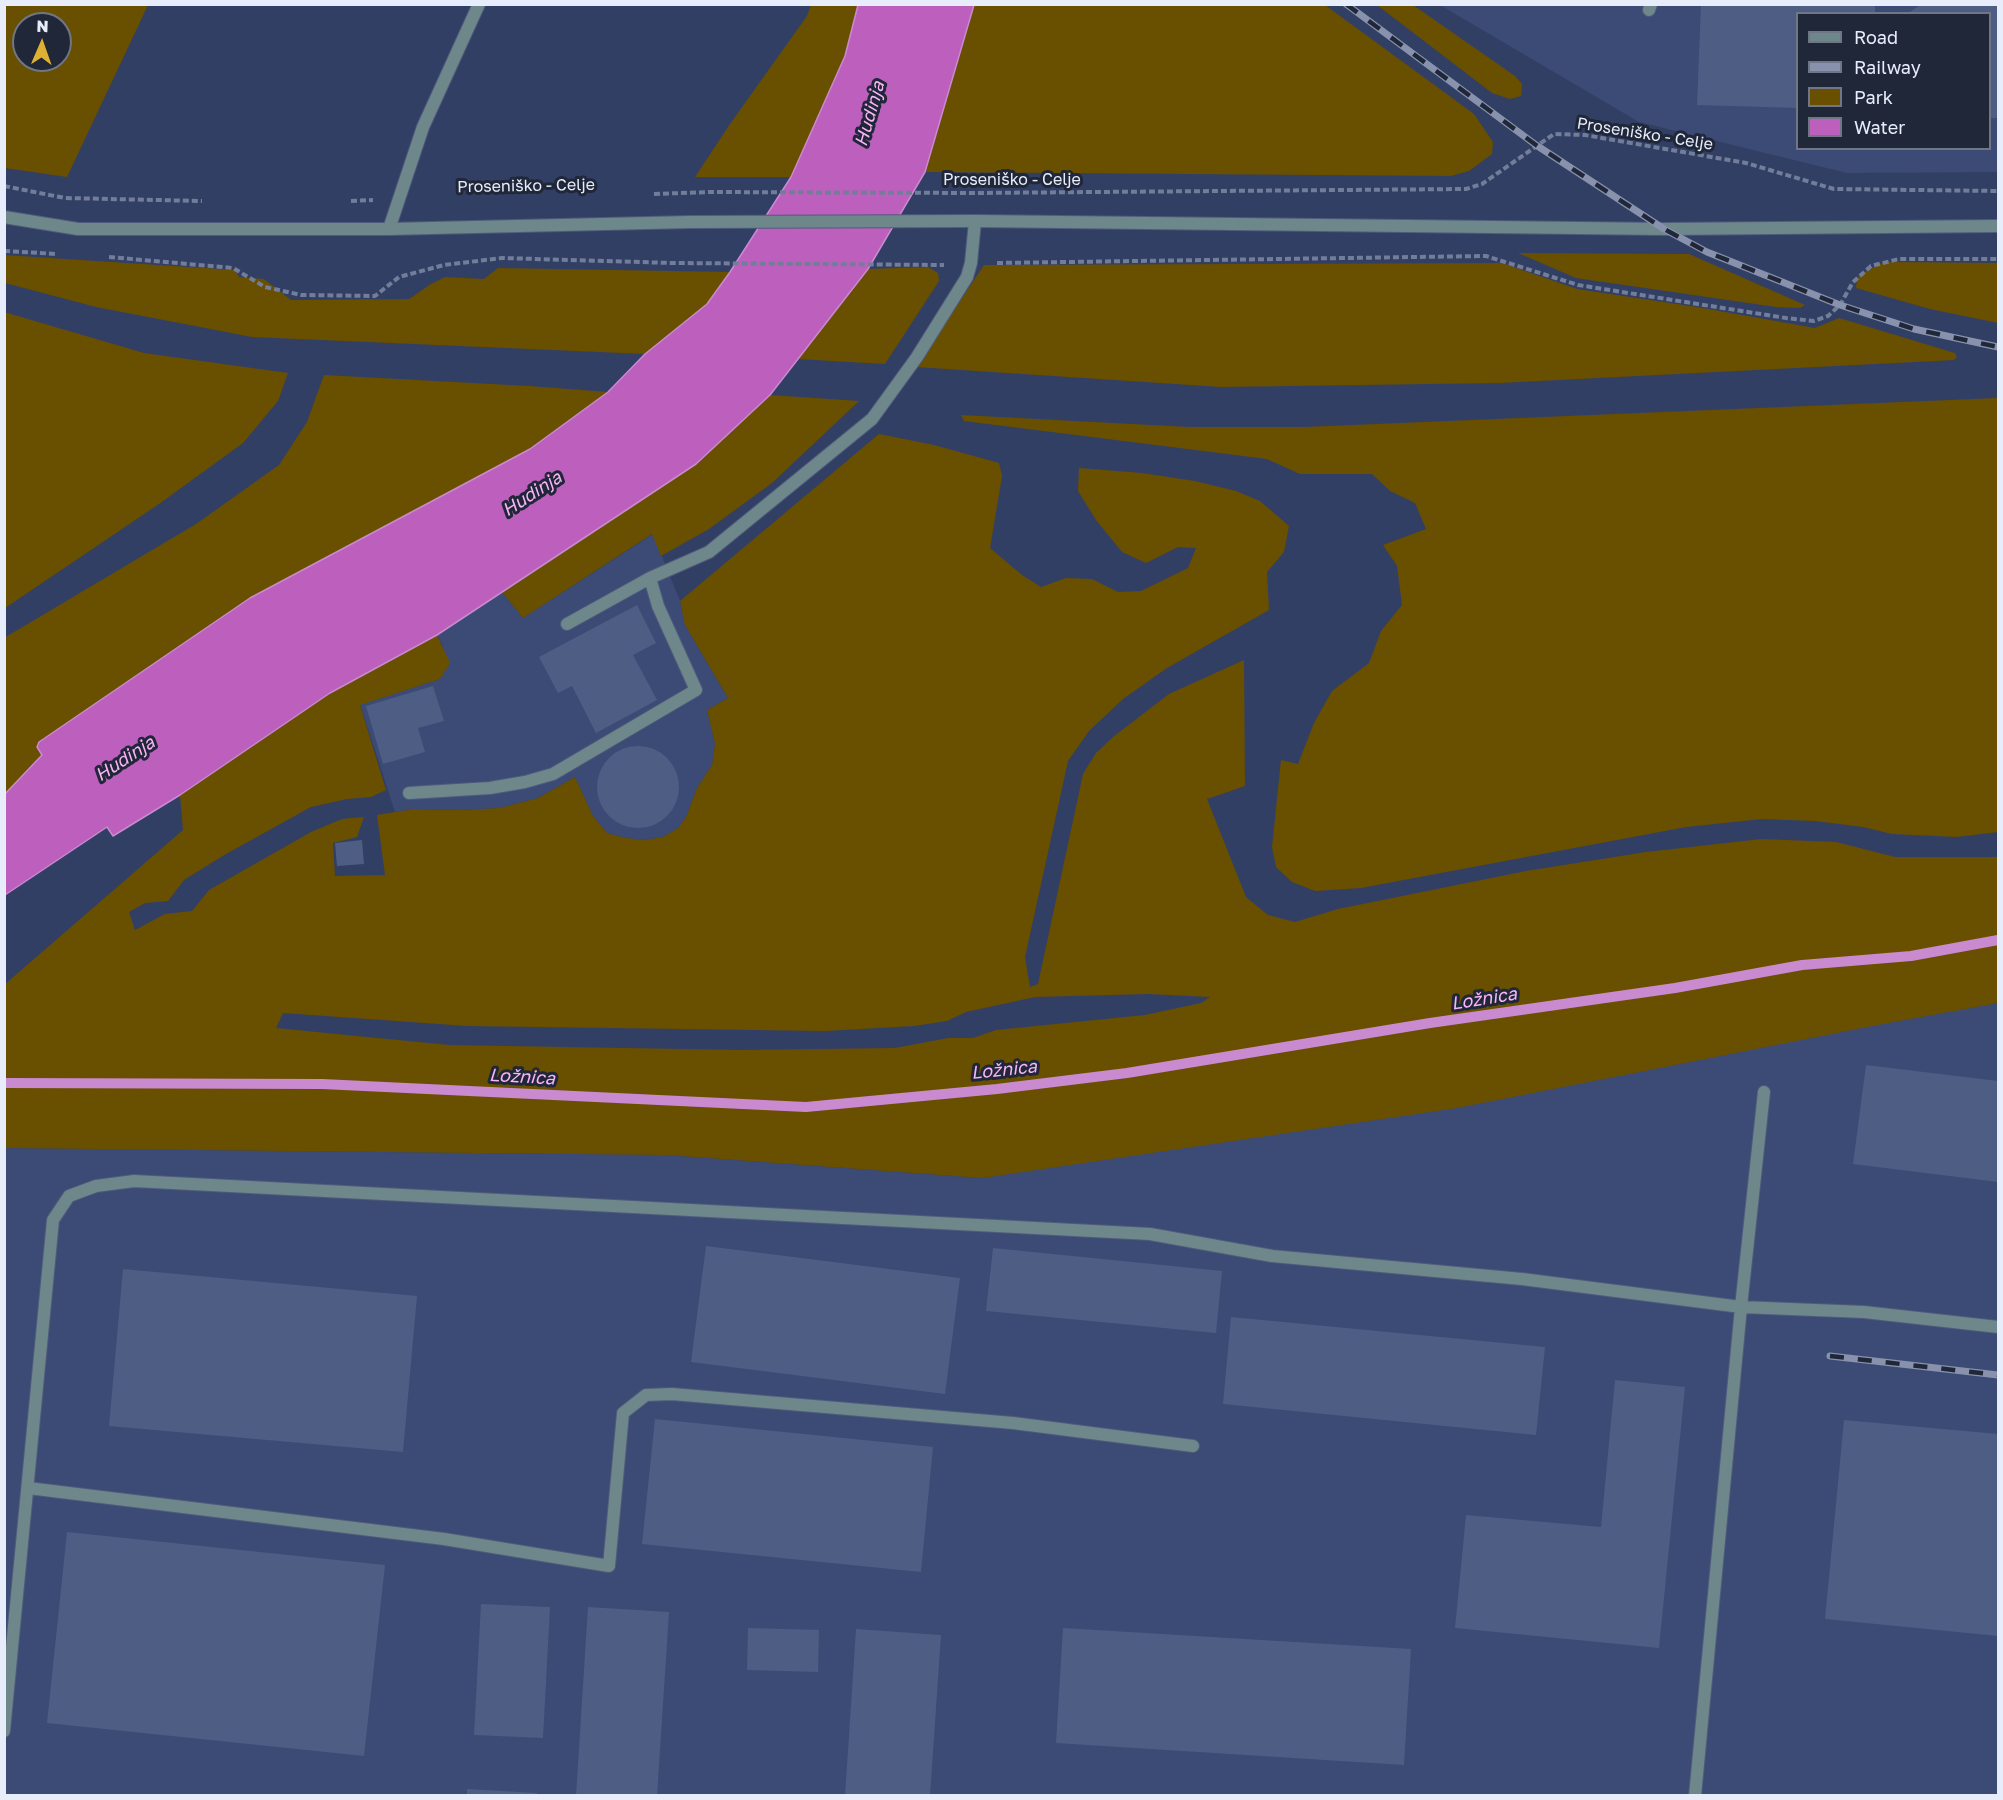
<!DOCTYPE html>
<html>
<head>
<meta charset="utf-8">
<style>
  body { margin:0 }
  #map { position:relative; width:2003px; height:1800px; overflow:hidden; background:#323f64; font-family:"Golos Text",sans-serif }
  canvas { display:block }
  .frame { position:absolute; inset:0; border:6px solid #e7edfb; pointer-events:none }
  .legend { position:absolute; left:1796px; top:12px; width:195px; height:138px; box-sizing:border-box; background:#202738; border:2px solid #707686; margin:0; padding:8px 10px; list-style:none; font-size:18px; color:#e7edfb }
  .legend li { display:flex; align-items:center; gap:12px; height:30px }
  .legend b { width:30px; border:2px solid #707686 }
  .north { position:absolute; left:12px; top:12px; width:60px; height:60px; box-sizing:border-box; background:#202738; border:2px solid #707686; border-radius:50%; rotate:2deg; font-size:16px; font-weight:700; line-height:24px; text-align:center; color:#e7edfb }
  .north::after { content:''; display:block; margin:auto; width:21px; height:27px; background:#dfb133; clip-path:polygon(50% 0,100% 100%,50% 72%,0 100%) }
</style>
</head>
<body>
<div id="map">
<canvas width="2003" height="1800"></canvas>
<div class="frame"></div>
<ul class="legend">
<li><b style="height:8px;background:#6e878b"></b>Road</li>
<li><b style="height:8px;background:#8892ac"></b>Railway</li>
<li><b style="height:16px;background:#694f00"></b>Park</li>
<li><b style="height:16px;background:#bd5fbd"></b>Water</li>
</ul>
<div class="north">N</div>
</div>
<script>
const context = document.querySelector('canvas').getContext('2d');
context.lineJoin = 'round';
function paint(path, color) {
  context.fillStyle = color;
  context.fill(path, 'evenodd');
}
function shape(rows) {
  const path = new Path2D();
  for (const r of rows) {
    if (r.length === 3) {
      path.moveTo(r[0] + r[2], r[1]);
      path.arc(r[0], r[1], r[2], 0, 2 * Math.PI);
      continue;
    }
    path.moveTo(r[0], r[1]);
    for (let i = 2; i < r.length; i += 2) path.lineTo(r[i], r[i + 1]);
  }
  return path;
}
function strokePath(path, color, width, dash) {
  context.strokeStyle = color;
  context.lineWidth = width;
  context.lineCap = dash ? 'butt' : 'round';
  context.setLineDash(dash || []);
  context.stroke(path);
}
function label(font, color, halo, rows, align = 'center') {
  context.font = font + ' "Golos Text",sans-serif';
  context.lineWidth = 6;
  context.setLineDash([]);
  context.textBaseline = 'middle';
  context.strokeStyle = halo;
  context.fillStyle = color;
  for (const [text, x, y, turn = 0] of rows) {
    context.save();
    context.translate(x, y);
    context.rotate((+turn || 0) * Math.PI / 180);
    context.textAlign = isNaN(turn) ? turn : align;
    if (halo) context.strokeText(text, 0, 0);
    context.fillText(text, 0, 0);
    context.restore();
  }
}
paint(shape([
  [1440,5,1998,5,1998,172,1847,173,1639,122],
  [1798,14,1990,14,1990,148,1798,148],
  [653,534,680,601,685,625,728,698,707,710,715,744,712,765,697,788,686,817,678,828,663,837,644,840,626,838,607,833,593,816,575,777,538,798,500,808,460,810,413,809,395,812,360,704,440,679,443,646,437,635,502,592,523,618],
  [1998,1003,1998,1795,5,1796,5,1148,667,1155,982,1178]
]), '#3b4b75');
paint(shape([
  [5,4,148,5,67,177,5,168],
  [24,24,60,24,60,60,24,60],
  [811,5,858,5,845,56,791,177,695,177,730,124,807,16],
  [974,5,1325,5,1474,114,1493,142,1492,154,1469,171,1451,176,925,172],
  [1377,5,1413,5,1515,76,1522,84,1521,96,1510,99,1492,93],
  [1518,253,1689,254,1805,305,1800,308,1776,307,1576,278],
  [4,255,235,270,239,277,264,279,291,300,409,299,431,284,445,277,484,279,498,268,730,272,707,304,645,354,252,337,96,307,5,283],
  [1884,262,1998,263,1998,323,1930,309,1856,288,1857,278,1866,271],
  [1502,263,1577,289,1697,307,1815,328,1839,318,1955,353,1957,357,1954,360,1500,383,1221,387,916,367,984,265],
  [928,267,938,273,939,281,885,364,797,359,868,269],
  [4,312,144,353,288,373,278,401,243,443,159,504,5,608],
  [324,375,529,386,608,392,530,449,250,598,39,742,42,755,5,795,4,638,196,524,279,465,307,422],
  [770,395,859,401,772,483,709,529,661,556,652,534,523,618,502,592,696,464],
  [1998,398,1998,832,1957,837,1892,834,1863,827,1815,821,1762,819,1686,827,1361,888,1315,891,1292,882,1276,867,1272,847,1281,760,1298,764,1314,723,1332,691,1369,663,1381,631,1402,605,1397,566,1383,545,1426,529,1415,503,1390,491,1372,474,1300,474,1267,459,964,421,961,415,1189,427,1304,427],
  [879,434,934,445,999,463,1002,476,990,548,1022,575,1041,587,1066,578,1092,579,1118,592,1141,591,1188,568,1196,548,1178,547,1146,563,1122,552,1096,520,1078,491,1079,468,1142,473,1195,481,1236,491,1260,501,1289,526,1284,552,1267,572,1269,610,1167,668,1123,699,1089,731,1068,761,1025,957,1030,987,1038,984,1083,774,1096,753,1113,737,1169,694,1244,660,1245,786,1207,799,1246,897,1268,915,1295,922,1338,909,1526,871,1646,852,1761,839,1836,842,1895,857,1998,857,1998,1003,1872,1026,1457,1108,982,1178,667,1155,5,1148,4,985,183,830,180,795,330,693,437,635,450,663,440,679,360,705,386,790,371,797,347,799,311,807,226,854,184,880,168,901,145,903,129,912,135,930,165,914,192,911,209,890,311,832,342,819,364,817,357,837,333,843,335,876,385,875,377,815,413,809,460,810,500,808,538,798,575,777,593,816,607,833,626,838,644,840,663,837,678,828,686,817,697,788,712,765,715,744,707,710,728,698,685,625,680,601],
  [1149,994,1210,997,1201,1003,1145,1015,996,1030,973,1038,948,1038,895,1048,742,1050,449,1045,276,1028,283,1013,467,1026,825,1031,914,1026,947,1021,966,1012,1035,997]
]), '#694f00');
const water = shape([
  [858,5,974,5,925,172,868,269,770,395,696,464,437,635,330,693,180,795,113,836,107,827,5,895,4,795,42,755,37,747,39,742,250,598,530,449,608,392,645,354,707,304,730,272,791,177,845,56,858,5]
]);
paint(water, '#bd5fbd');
strokePath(water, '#ca8ad0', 1.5);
strokePath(shape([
  [4,1083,322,1084,806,1107,997,1089,1127,1073,1430,1023,1675,988,1802,965,1911,956,1998,940]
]), '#ca8ad0', 10);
paint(shape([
  [1701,4,1875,4,1875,14,1798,14,1798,108,1697,105],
  [1920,5,1998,5,1998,118,1990,118,1990,14,1907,14],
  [637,605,656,643,633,655,657,700,596,733,572,686,558,693,539,657],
  [433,686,444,721,418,728,425,752,383,764,366,706],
  [638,787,41],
  [362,840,364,864,337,866,335,843],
  [1866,1065,1998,1081,1998,1182,1853,1164],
  [706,1246,960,1278,945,1394,691,1362],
  [993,1248,1222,1271,1216,1333,986,1311],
  [123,1269,417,1296,403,1452,109,1426],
  [1231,1317,1545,1347,1536,1435,1223,1404],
  [1615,1380,1685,1387,1659,1648,1455,1628,1466,1515,1601,1527],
  [655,1419,933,1447,921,1572,642,1544],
  [1844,1420,1998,1434,1998,1636,1825,1619],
  [67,1532,385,1565,364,1756,47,1723],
  [481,1604,550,1607,543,1738,474,1735],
  [588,1607,669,1612,657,1796,576,1796],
  [748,1628,819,1630,818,1672,747,1670],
  [1063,1628,1411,1649,1404,1765,1056,1743],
  [856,1629,941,1635,930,1796,845,1796],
  [467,1789,537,1793,537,1796,467,1796]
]), '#4e5d84');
const service = shape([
  [1649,10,1651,4],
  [567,624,650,578,709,552,872,419,917,357,967,277,971,263,975,221],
  [409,793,490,788,525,782,553,774,696,690,658,606,650,578],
  [28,1488,444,1539,609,1566,623,1413,646,1395,672,1394,1013,1423,1193,1446],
  [4,1731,53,1220,69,1196,96,1186,134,1181,1150,1234,1272,1256,1522,1279,1741,1307,1864,1312,1998,1327],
  [1695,1796,1741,1307,1764,1092]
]);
const minor = shape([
  [389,229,423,127,479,4]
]);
const tertiary = shape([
  [4,217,78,229,389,229,690,222,975,221,1664,229,1998,226]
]);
strokePath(service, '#4f5b7c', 14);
strokePath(minor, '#4f5b7c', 14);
strokePath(tertiary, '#4f5b7c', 14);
strokePath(shape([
  [4,186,65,198,202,201],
  [654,194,710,192,973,193,1466,189,1482,184,1554,134,1585,135,1746,163,1834,189,1998,191],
  [351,201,373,200],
  [4,251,57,254],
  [109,257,233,268,265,287,301,295,375,296,399,277,444,265,502,258,673,263,944,265],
  [997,263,1486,256,1578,285,1786,318,1814,321,1828,316,1840,305,1853,282,1871,266,1899,259,1998,259]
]), '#727d9a', 4, [6, 3]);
strokePath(service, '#6e878b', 12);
strokePath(minor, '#6e878b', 12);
strokePath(tertiary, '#6e878b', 12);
const rail = shape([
  [1346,4,1536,145,1664,229,1707,252,1840,305,1914,329,1998,347],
  [1830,1356,1998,1375]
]);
strokePath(rail, '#8892ac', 7);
strokePath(rail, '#202738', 4.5, [14]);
label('16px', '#e7edfb', '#202738', [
  ["Proseniško - Celje",1645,134,9],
  ["Proseniško - Celje",1012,180],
  ["Proseniško - Celje",526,186,-1]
]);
label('italic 18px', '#fab4f8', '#202738', [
  ["Hudinja",870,114,-74],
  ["Hudinja",532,494,-33],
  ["Hudinja",125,759,-33],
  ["Ložnica",1484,999,-9],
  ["Ložnica",1004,1070,-6],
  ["Ložnica",522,1077,3]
]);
</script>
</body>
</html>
